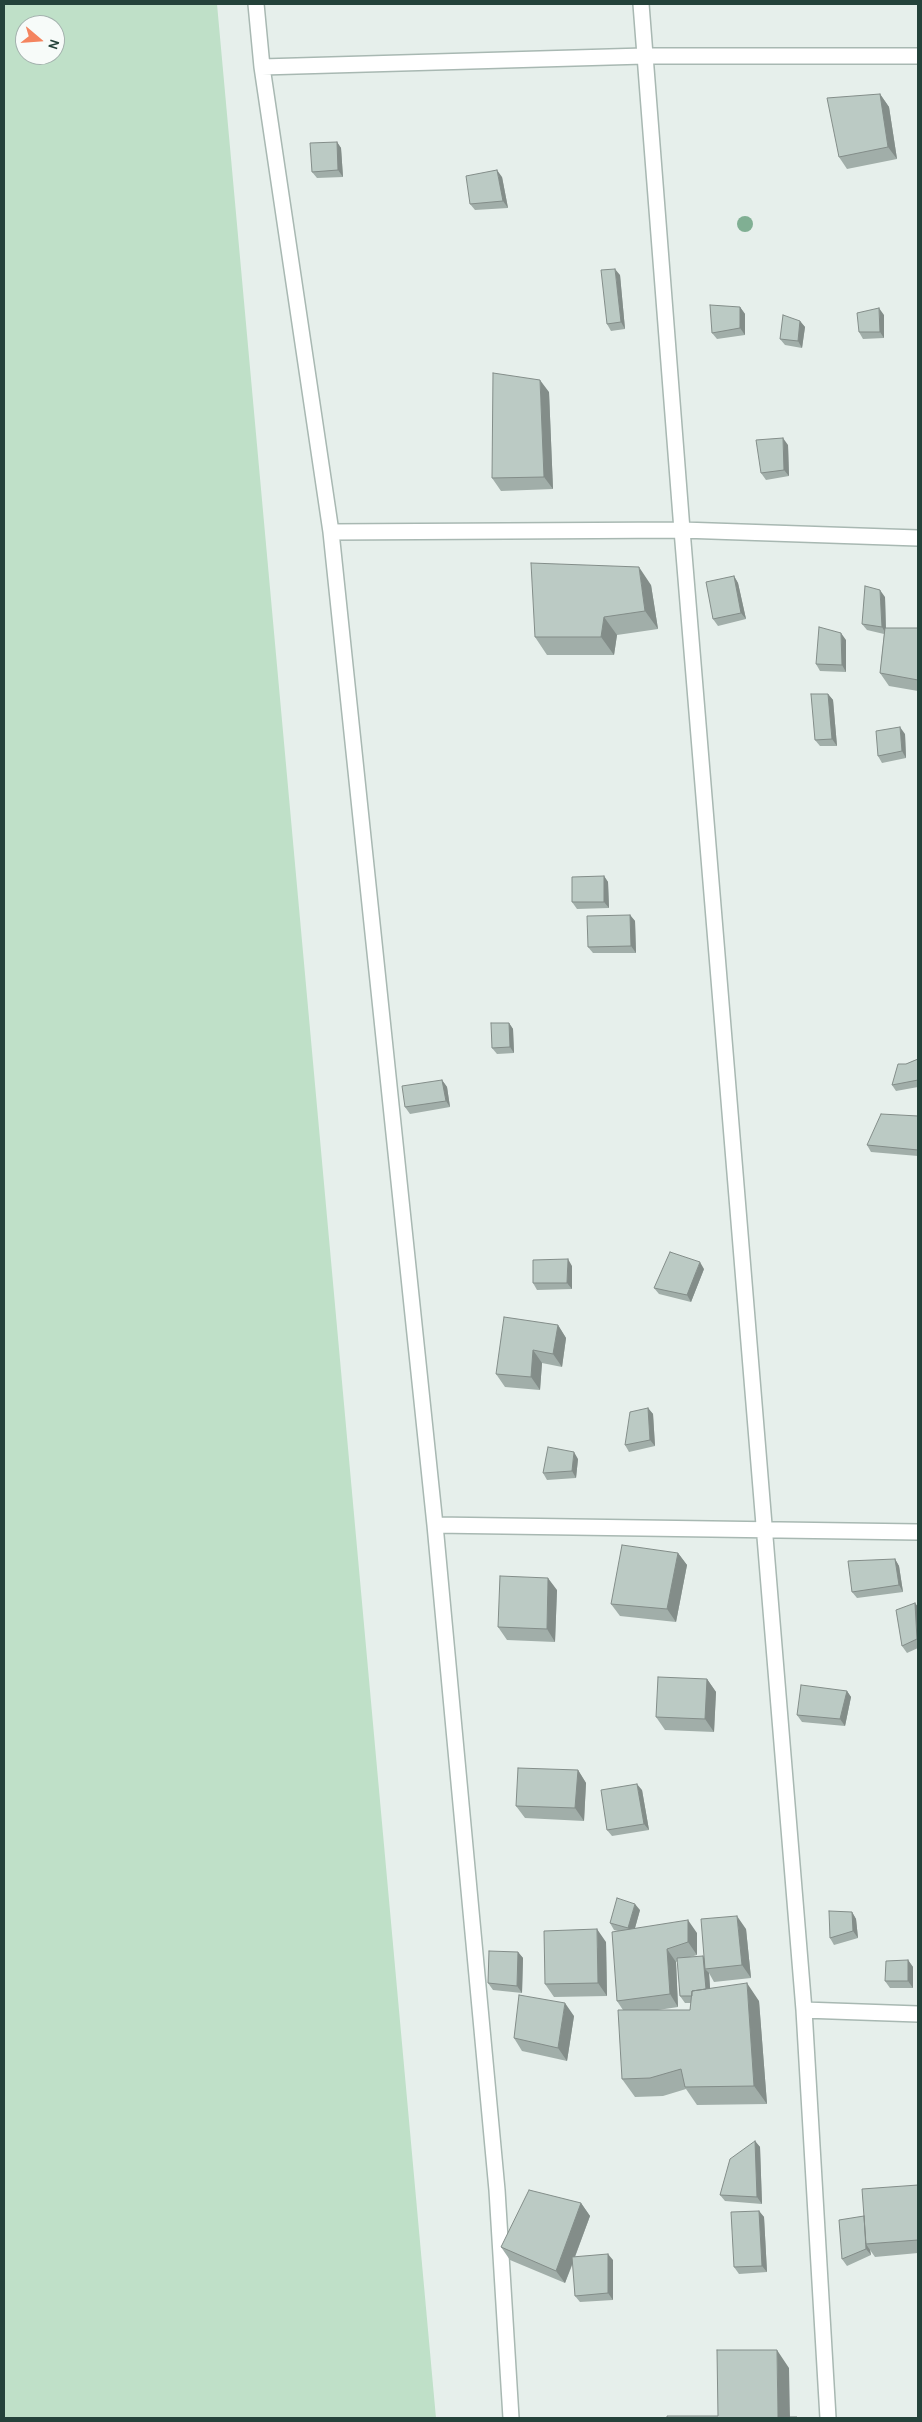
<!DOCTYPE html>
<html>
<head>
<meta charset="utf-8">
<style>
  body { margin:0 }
  #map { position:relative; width:922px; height:2422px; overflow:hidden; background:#e6efeb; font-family:Karla,sans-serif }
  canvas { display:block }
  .frame { position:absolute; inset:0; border:5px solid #24423a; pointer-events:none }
  .north { position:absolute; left:15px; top:15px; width:50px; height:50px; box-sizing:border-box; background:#f7fbf9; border:1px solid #a3b1ad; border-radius:50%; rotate:108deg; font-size:14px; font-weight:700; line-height:20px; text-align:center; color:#24423a }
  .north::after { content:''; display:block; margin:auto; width:18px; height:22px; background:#f4845f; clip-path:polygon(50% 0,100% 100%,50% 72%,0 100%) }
</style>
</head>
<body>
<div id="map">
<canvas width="922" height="2422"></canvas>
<div class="frame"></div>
<div class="north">N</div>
</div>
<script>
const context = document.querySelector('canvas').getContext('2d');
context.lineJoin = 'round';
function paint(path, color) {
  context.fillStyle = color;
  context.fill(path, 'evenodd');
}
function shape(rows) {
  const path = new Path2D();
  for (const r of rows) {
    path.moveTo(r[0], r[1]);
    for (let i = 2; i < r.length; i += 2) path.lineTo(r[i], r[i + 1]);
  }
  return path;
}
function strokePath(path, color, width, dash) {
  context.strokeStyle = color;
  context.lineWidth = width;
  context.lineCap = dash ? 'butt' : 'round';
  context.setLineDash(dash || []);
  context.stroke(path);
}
paint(shape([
  [4,4,217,4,436,2418,4,2418],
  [25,25,55,25,55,55,25,55]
]), '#bfe0c8');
const minor = shape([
  [256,4,262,67,331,532,435,1525,497,2190,511,2418],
  [641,4,682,530,804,2010,828,2418],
  [262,67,644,56,918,56],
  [331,532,682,530,918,538],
  [435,1525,918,1532],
  [804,2010,918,2014]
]);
strokePath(minor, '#a8b8b2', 18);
strokePath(minor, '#fff', 15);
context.fillStyle = '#80af93';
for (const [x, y] of [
  [745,224]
]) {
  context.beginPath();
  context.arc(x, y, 8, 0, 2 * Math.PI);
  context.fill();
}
paint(shape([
  [880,94,889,107,897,159,847,169,839,157],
  [337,142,341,148,343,177,317,178,312,172],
  [502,177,508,208,475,210,470,204],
  [620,275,625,329,611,331,607,324],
  [740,307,745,314,745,335,717,339,712,333],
  [884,315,884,338,863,339,859,332],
  [800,321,805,327,802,348,785,345,780,339],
  [549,392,553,489,501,491,492,478],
  [788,445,789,476,766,480,761,473],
  [734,576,738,583,746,619,718,626,713,619],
  [651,585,658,629,617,635,614,655,547,655,535,637],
  [885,597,886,628,918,628,918,691,889,686,880,673,884,634,867,630,862,624],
  [846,640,846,672,820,671,816,664],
  [828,694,833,700,837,746,820,746,815,740],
  [905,734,906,758,882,763,878,756],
  [604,876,608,882,609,908,577,909,572,902],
  [630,915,635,921,636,953,593,953,588,947],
  [509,1023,513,1029,514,1053,497,1054,492,1048],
  [918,1059,918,1087,896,1091,892,1085,906,1064],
  [442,1080,447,1087,450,1107,410,1114,405,1107],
  [918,1116,918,1156,871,1152,867,1145],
  [572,1266,572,1289,537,1290,533,1283],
  [704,1269,691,1302,659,1294,654,1288],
  [558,1325,566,1338,562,1367,542,1363,540,1390,505,1387,496,1374],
  [648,1408,653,1414,655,1446,629,1452,625,1445],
  [578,1459,576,1478,547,1480,543,1473],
  [678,1553,687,1565,676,1622,620,1616,611,1604],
  [895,1559,899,1566,903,1592,857,1598,852,1592],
  [557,1590,555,1642,507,1640,498,1627],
  [915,1603,918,1607,918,1648,907,1653,902,1646],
  [707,1679,716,1692,714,1732,665,1730,656,1717],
  [847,1691,851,1697,845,1726,802,1722,797,1715],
  [578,1770,586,1783,584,1821,525,1818,516,1806],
  [642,1790,649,1830,612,1836,607,1830],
  [640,1910,635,1928,697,1933,697,1955,690,1957,704,1958,746,1929,751,1978,714,1982,709,1973,710,1989,759,2001,767,2104,697,2105,686,2089,663,2096,635,2097,622,2079,623,2010,617,2001,618,1931,614,1930,610,1923],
  [678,1961,680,1996,685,2003,691,2003,690,2010,658,2010,678,2007,676,1962],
  [852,1912,856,1919,858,1938,834,1945,830,1938],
  [606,1942,607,1996,554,1997,545,1984],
  [518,1952,523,1958,522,1993,493,1990,488,1983],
  [908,1960,913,1967,913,1988,890,1988,885,1981],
  [574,2016,567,2061,522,2051,514,2038],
  [755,2141,760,2147,762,2204,725,2201,720,2195],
  [918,2185,918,2253,875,2257,870,2250,871,2255,847,2266,842,2259,864,2216],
  [581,2203,590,2216,575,2257,613,2260,613,2300,580,2302,575,2296,573,2263,565,2283,510,2260,501,2247],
  [759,2211,764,2217,767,2272,739,2274,734,2267]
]), '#a1aea9');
paint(shape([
  [880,94,889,107,897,159,888,147],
  [337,142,341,148,343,177,338,170],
  [497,170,502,177,508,208,503,201],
  [615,269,620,275,625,329,621,322],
  [740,307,745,314,745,335,740,328],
  [879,308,884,315,884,338,880,332],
  [800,321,805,327,802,348,798,341],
  [540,380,549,392,553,489,544,477],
  [783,438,788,445,789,476,784,470],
  [639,567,651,585,658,629,645,611],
  [734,576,738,583,746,619,741,613],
  [880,590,885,597,886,634,882,627],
  [604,617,617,635,614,655,601,637],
  [841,633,846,640,846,672,842,665],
  [828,694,833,700,837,746,832,739],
  [900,727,905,734,906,758,902,751],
  [604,876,608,882,609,908,604,902],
  [630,915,635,921,636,953,631,946],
  [509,1023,513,1029,514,1053,510,1047],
  [442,1080,447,1087,450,1107,446,1101],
  [568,1259,572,1266,572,1289,567,1283],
  [700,1262,704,1269,691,1302,687,1295],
  [558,1325,566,1338,562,1367,553,1354],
  [533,1350,542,1363,540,1390,531,1377],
  [648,1408,653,1414,655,1446,650,1440],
  [574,1452,578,1459,576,1478,572,1471],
  [678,1553,687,1565,676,1622,667,1609],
  [895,1559,899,1566,903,1592,899,1585],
  [548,1578,557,1590,555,1642,547,1629],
  [915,1603,918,1607,918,1640,917,1639],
  [707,1679,716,1692,714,1732,705,1719],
  [847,1691,851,1697,845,1726,840,1719],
  [578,1770,586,1783,584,1821,575,1808],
  [637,1784,642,1790,649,1830,644,1824],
  [635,1904,640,1910,633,1935,628,1928],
  [852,1912,856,1919,858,1938,853,1931],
  [737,1916,746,1929,751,1978,742,1965],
  [688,1920,697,1933,697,1955,688,1942],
  [597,1929,606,1942,607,1996,598,1983],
  [667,1949,676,1962,678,2007,670,1994],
  [518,1952,523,1958,522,1993,517,1986],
  [703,1956,708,1963,705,1969,709,1973,711,2001,706,1995],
  [908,1960,913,1967,913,1988,908,1981],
  [747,1983,759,2001,767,2104,754,2086],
  [565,2003,574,2016,567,2061,558,2048],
  [755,2141,760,2147,762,2204,757,2197],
  [581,2203,590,2216,565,2283,556,2271],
  [759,2211,764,2217,767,2272,762,2266],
  [866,2216,866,2244,870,2250,871,2255,866,2249],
  [608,2254,613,2260,613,2300,608,2293],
  [777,2350,789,2368,790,2418,778,2417]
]), '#838d89');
const building = shape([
  [880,94,888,147,839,157,827,98,880,94],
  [337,142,338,170,312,172,310,143,337,142],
  [497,170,503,201,470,204,466,176,497,170],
  [615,269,621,322,607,324,601,270,615,269],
  [710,305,740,307,740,328,712,333,710,305],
  [879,308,880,332,859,332,857,313,879,308],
  [783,315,800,321,798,341,780,339,783,315],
  [493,373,540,380,544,477,492,478,493,373],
  [783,438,784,470,761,473,756,440,783,438],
  [531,563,639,567,645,611,604,617,601,637,535,637,531,563],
  [734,576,741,613,713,619,706,582,734,576],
  [865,586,880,590,882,627,862,624,865,586],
  [819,627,841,633,842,665,816,664,819,627],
  [885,628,918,628,918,680,880,673,885,628],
  [811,694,828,694,832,739,815,740,811,694],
  [900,727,902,751,878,756,876,731,900,727],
  [604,876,604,902,572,902,572,877,604,876],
  [630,915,631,946,588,947,587,916,630,915],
  [491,1023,509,1023,510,1047,492,1048,491,1023],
  [918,1059,918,1080,892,1085,898,1064,906,1064,918,1059],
  [442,1080,446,1101,405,1107,402,1086,442,1080],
  [881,1114,918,1116,918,1150,867,1145,881,1114],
  [670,1252,700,1262,687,1295,654,1288,670,1252],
  [568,1259,567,1283,533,1283,533,1260,568,1259],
  [504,1317,558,1325,553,1354,533,1350,531,1377,496,1374,504,1317],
  [648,1408,650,1440,625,1445,630,1412,648,1408],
  [548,1447,574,1452,572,1471,543,1473,548,1447],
  [622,1545,678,1553,667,1609,611,1604,622,1545],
  [895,1559,899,1585,852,1592,848,1561,895,1559],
  [500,1576,548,1578,547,1629,498,1627,500,1576],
  [915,1603,917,1639,902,1646,896,1610,915,1603],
  [658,1677,707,1679,705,1719,656,1717,658,1677],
  [801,1685,847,1691,840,1719,797,1715,801,1685],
  [518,1768,578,1770,575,1808,516,1806,518,1768],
  [637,1784,644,1824,607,1830,601,1790,637,1784],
  [617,1898,635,1904,628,1928,610,1923,617,1898],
  [829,1911,852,1912,853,1931,830,1938,829,1911],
  [737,1916,742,1965,705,1969,701,1919,737,1916],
  [688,1920,688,1942,667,1949,670,1994,617,2001,612,1932,688,1920],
  [597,1929,598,1983,545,1984,544,1931,597,1929],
  [489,1951,518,1952,517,1986,488,1983,489,1951],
  [703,1956,706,1989,692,1991,692,1996,680,1996,677,1958,703,1956],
  [908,1960,908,1981,885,1981,886,1961,908,1960],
  [747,1983,754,2086,685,2087,681,2069,650,2078,622,2079,618,2010,690,2010,692,1991,747,1983],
  [519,1995,565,2003,558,2048,514,2038,519,1995],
  [755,2141,757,2197,720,2195,730,2159,755,2141],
  [918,2185,918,2240,866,2244,862,2189,918,2185],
  [529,2190,581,2203,556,2271,501,2247,529,2190],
  [759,2211,762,2266,734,2267,731,2212,759,2211],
  [864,2216,866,2249,842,2259,839,2220,864,2216],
  [608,2254,608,2293,575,2296,572,2257,608,2254],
  [717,2350,777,2350,778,2417,797,2417,798,2418,667,2418,667,2416,718,2416,717,2350]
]);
paint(building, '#bbcac4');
strokePath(building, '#838d89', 1);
</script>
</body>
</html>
